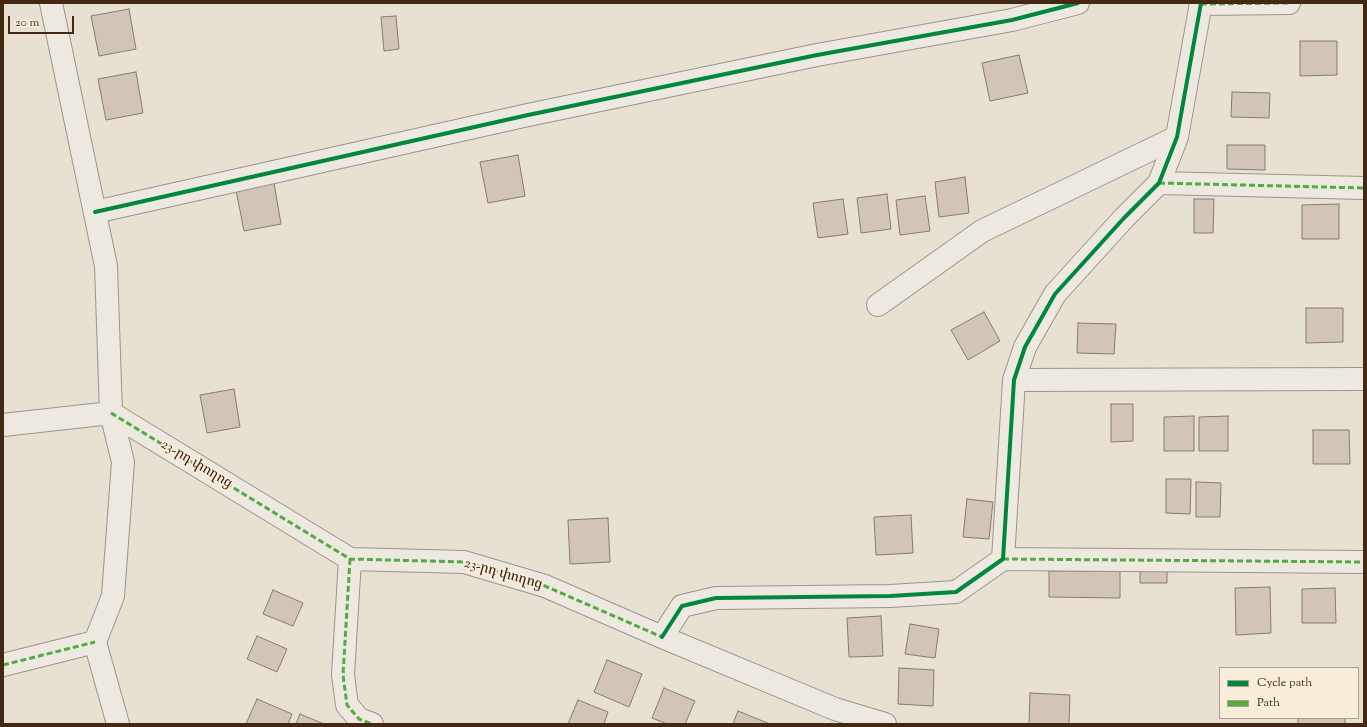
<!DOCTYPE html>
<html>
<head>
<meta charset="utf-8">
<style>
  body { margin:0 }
  #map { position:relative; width:1367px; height:727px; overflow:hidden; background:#e8e0d0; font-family:"Sorts Mill Goudy",serif }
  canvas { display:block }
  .frame { position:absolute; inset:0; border:4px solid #432813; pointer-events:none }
  .legend { position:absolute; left:1219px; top:667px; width:140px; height:52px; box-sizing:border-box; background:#f7edda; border:1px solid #af9e8a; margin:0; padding:5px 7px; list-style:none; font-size:12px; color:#432813 }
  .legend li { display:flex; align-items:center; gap:8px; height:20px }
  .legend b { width:20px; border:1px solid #af9e8a }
  .scale { position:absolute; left:8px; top:16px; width:66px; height:18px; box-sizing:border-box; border:2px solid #432813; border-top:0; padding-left:5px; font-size:12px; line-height:14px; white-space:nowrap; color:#432813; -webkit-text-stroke:3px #f7edda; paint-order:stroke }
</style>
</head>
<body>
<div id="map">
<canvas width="1367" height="727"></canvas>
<div class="frame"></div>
<ul class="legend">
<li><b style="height:5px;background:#00873e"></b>Cycle path</li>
<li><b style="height:5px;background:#56aa42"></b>Path</li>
</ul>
<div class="scale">20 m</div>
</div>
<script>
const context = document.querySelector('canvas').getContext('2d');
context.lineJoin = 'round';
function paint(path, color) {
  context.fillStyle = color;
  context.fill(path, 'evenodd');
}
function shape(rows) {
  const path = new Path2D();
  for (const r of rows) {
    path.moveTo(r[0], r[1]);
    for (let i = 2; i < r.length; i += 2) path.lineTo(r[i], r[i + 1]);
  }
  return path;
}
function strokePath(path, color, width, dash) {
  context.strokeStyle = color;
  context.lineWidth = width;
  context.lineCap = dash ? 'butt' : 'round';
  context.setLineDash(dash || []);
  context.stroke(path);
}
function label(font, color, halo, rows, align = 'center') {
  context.font = font + ' "Sorts Mill Goudy","Noto Serif Armenian",serif';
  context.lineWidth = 3.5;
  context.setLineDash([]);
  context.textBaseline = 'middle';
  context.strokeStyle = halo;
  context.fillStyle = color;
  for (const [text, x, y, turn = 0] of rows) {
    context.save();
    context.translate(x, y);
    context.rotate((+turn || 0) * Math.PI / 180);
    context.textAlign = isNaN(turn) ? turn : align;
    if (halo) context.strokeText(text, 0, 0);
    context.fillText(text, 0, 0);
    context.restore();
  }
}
const building = shape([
  [129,9,136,49,99,56,91,16,129,9],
  [396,16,399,49,384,51,381,17,396,16],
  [1300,41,1337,41,1337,75,1300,76,1300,41],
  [1019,55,1028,93,990,101,982,63,1019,55],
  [136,72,143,113,106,120,98,79,136,72],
  [1232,92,1270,93,1269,118,1231,117,1232,92],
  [1227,145,1265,145,1265,170,1227,169,1227,145],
  [518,155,525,196,488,203,480,162,518,155],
  [965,177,969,213,939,217,935,182,965,177],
  [274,183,281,224,244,231,236,190,274,183],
  [887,194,891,229,861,233,857,198,887,194],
  [925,196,930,231,900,235,896,200,925,196],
  [843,199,848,234,818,238,813,203,843,199],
  [1194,199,1214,199,1213,233,1194,233,1194,199],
  [1339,204,1339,239,1302,239,1302,205,1339,204],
  [1306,308,1343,308,1343,342,1306,343,1306,308],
  [984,312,1000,341,968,360,951,330,984,312],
  [1078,323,1116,324,1114,354,1077,353,1078,323],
  [234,389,240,427,207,433,200,395,234,389],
  [1111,404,1133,404,1133,441,1111,442,1111,404],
  [1194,416,1194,451,1164,451,1164,417,1194,416],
  [1228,416,1228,451,1199,451,1199,417,1228,416],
  [1313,430,1349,430,1350,464,1313,464,1313,430],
  [1166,479,1191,479,1190,514,1166,513,1166,479],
  [1196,482,1221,483,1220,517,1196,517,1196,482],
  [967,499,993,502,989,539,963,537,967,499],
  [911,515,913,553,876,555,874,517,911,515],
  [608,518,610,562,570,564,568,520,608,518],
  [1140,570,1167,570,1167,583,1140,583,1140,570],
  [1049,571,1120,571,1120,598,1049,597,1049,571],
  [1270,587,1271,633,1236,635,1235,588,1270,587],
  [1335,588,1336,623,1302,623,1302,589,1335,588],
  [273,590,303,603,293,626,263,614,273,590],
  [881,616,883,656,849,657,847,618,881,616],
  [910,624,939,629,935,658,905,654,910,624],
  [257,636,287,649,277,672,247,659,257,636],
  [607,660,642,674,629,707,594,692,607,660],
  [899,668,934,670,933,706,898,704,899,668],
  [664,688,695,701,685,724,667,724,652,718,664,688],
  [1030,693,1070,695,1069,724,1029,724,1030,693],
  [257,699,292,714,288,724,246,724,257,699],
  [578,700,608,712,604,724,568,724,578,700],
  [738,711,770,724,733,724,738,711],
  [300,714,324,724,296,724,300,714],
  [1298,718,1345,718,1345,724,1298,724,1298,718]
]);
paint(building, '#d2c5b7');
strokePath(building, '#847c71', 1);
const minor = shape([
  [51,3,106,266,111,413,123,462,113,596,95,642,118,724],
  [1201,4,1289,3],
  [1159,183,1364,188],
  [95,212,528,115,817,55,1012,20,1078,3],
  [878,305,982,231,1177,137],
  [1014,380,1364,379],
  [3,425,111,413,350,559,464,562,545,586,662,637,835,709,885,724],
  [350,559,343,675,347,705,359,719,372,724],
  [1003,559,1364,562],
  [662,637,682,606,716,598,890,596,956,592,1003,559,1014,380,1025,347,1055,294,1124,218,1159,183,1177,137,1201,3],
  [3,665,95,642]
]);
strokePath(minor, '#9d9589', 24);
strokePath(minor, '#ede8e0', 22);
strokePath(shape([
  [1201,4,1289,3],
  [1159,183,1364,188],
  [111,413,350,559,464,562,545,586,662,637,663,635],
  [350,559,343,675,347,705,359,719,372,724],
  [1003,559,1364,562],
  [3,665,95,642]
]), '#56aa42', 3, [6, 3]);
strokePath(shape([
  [95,212,528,115,817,55,1012,20,1078,3],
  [662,637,682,606,716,598,890,596,956,592,1003,559,1014,380,1025,347,1055,294,1124,218,1159,183,1177,137,1201,3]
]), '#00873e', 4);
label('14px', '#432813', '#f7edda', [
  ["23-րդ փողոց",196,465,31],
  ["23-րդ փողոց",503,575,16]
]);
</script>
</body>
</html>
